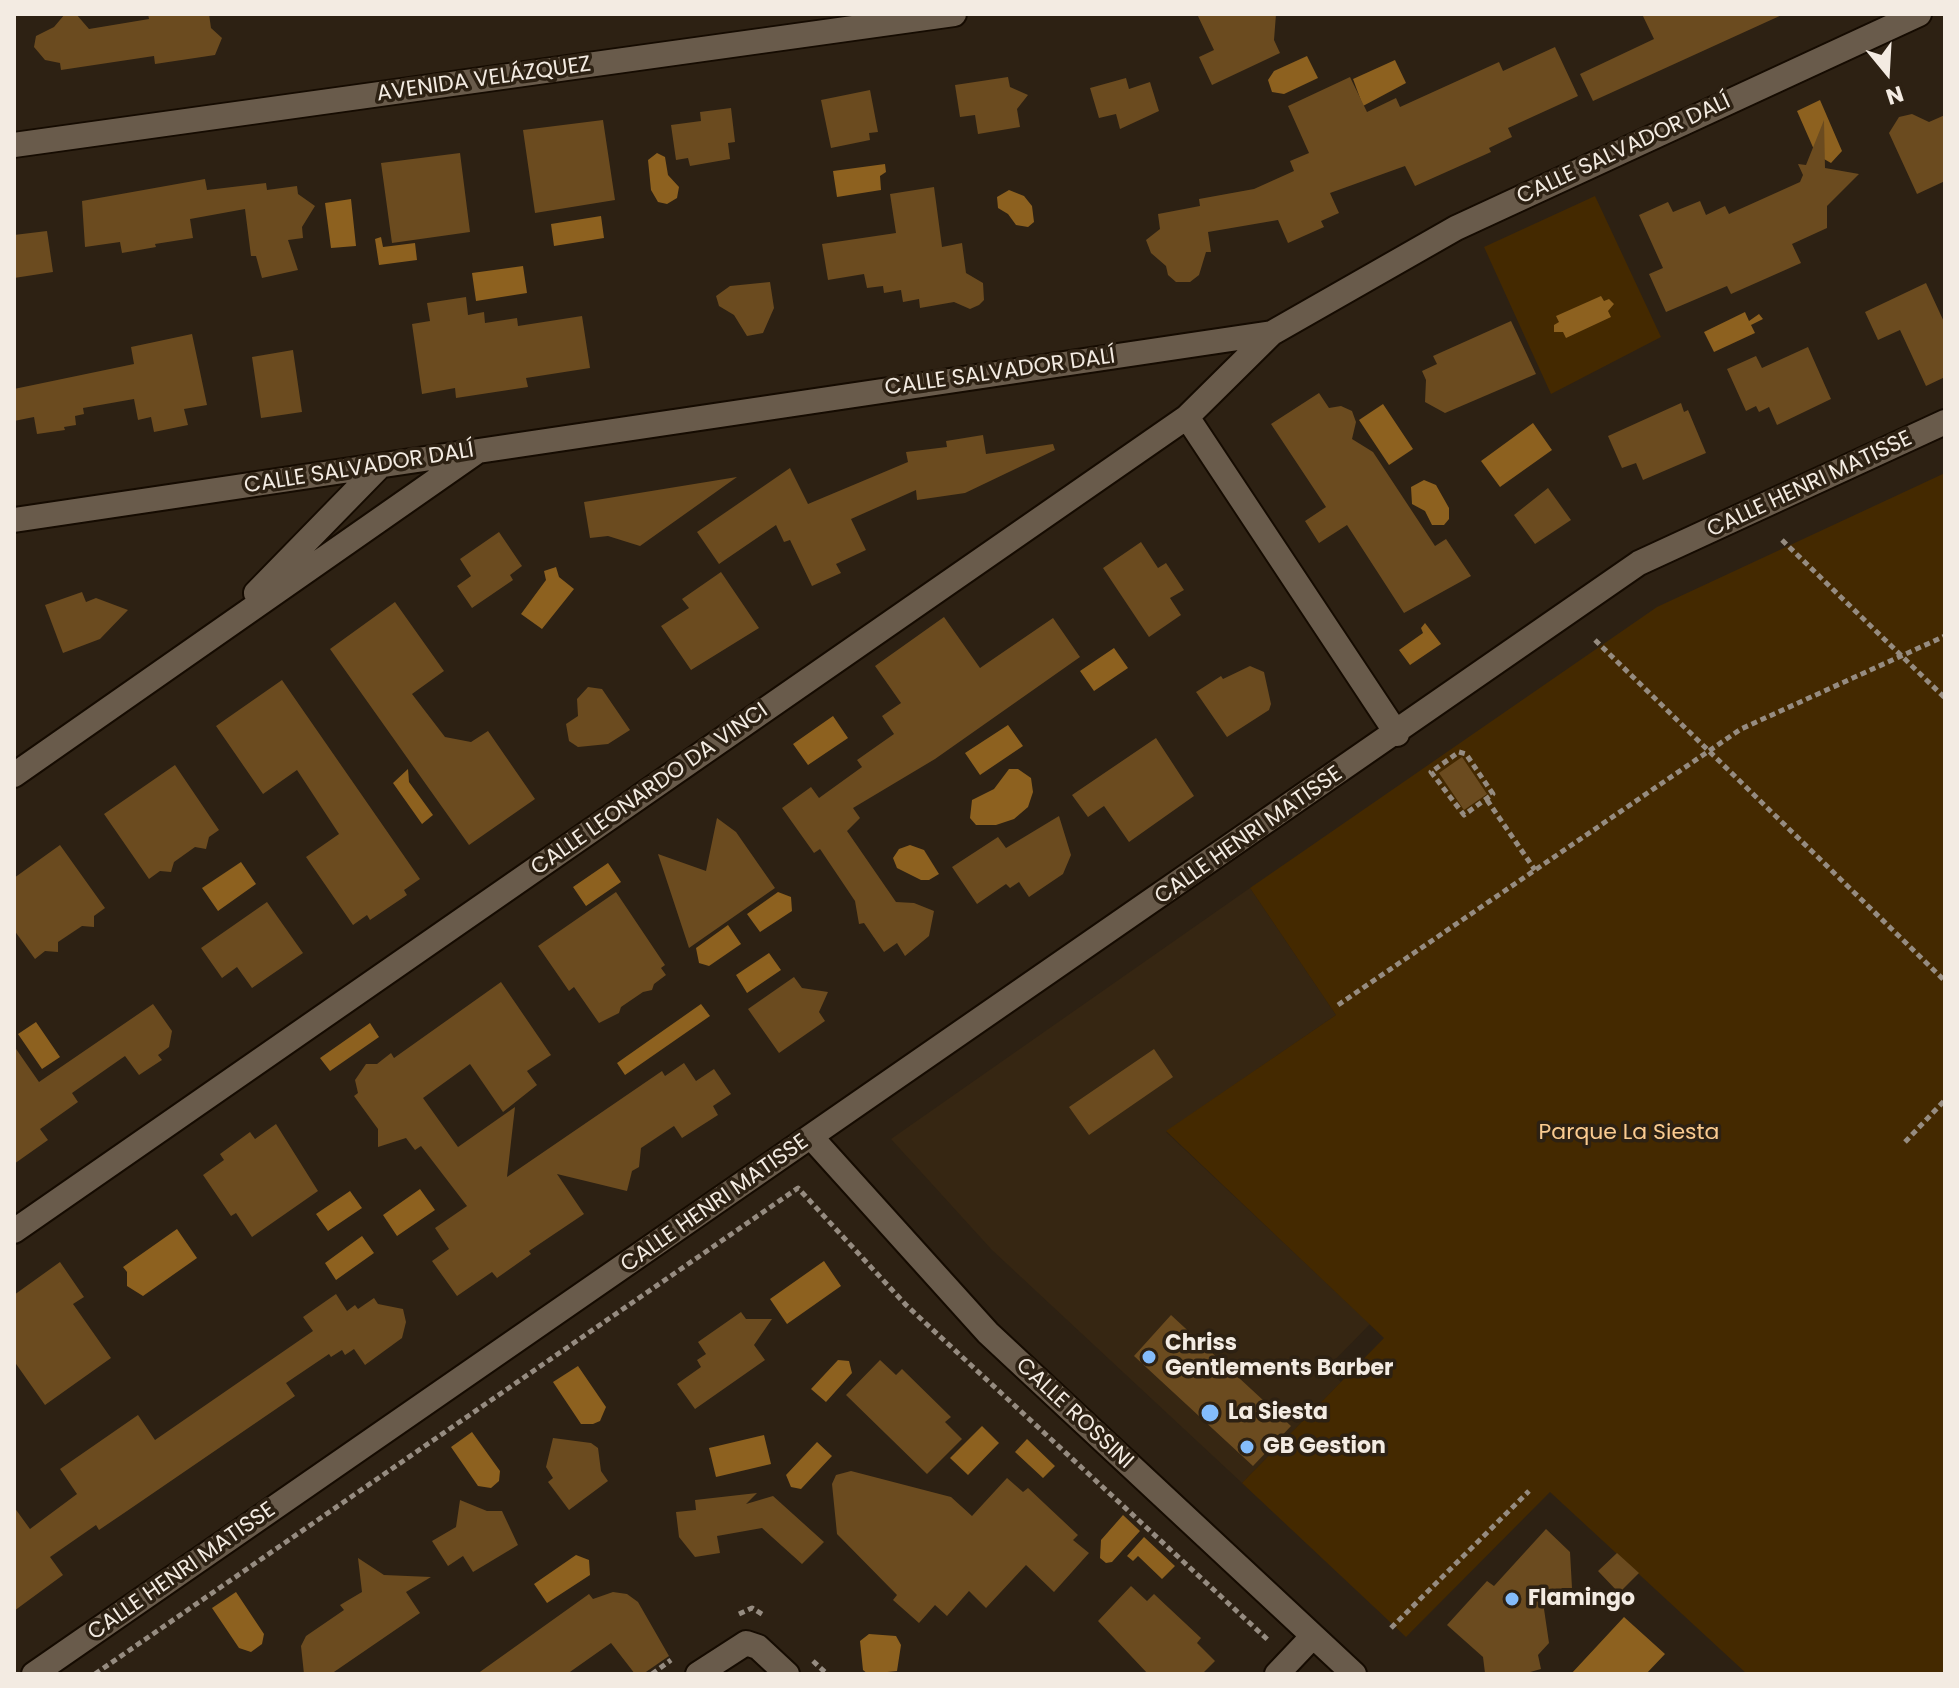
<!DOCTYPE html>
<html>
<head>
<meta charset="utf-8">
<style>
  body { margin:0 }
  #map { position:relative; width:1959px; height:1688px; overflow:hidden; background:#2d2113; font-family:Poppins,sans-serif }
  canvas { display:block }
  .frame { position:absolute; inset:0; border:16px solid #f3ebe2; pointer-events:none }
  .north { position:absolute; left:1847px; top:32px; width:80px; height:80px; -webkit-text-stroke:6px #2d2113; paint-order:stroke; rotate:162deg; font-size:22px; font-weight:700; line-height:32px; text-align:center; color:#f3ebe2 }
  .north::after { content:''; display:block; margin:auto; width:28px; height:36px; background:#f3ebe2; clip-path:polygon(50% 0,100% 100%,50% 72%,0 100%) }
</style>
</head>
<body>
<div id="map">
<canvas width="1959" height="1688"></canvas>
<div class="frame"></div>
<div class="north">N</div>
</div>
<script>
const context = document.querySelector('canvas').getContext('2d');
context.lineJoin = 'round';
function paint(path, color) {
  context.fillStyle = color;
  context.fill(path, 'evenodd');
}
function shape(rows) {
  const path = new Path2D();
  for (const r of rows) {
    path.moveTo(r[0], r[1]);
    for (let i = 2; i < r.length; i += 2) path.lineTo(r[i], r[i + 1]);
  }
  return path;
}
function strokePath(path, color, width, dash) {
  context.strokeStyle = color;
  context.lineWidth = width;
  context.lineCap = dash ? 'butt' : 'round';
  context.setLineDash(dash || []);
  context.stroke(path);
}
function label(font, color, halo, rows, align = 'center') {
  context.font = font + ' Poppins,sans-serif';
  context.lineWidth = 7;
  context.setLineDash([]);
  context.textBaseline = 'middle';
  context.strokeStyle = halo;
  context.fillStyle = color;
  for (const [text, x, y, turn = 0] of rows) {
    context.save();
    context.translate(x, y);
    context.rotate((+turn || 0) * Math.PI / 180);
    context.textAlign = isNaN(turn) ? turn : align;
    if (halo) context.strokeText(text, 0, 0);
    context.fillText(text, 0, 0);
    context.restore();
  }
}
paint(shape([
  [1250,888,1336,1015,1166,1132,1370,1324,1327,1368,1341,1382,1242,1483,992,1250,891,1139]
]), '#362612');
paint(shape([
  [1595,196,1661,337,1551,394,1484,247],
  [1945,473,1945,1674,1747,1674,1550,1492,1406,1637,1242,1483,1384,1338,1166,1131,1336,1015,1250,888,1657,607]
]), '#442900');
paint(shape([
  [1307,56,1318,78,1284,94,1272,92,1268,80,1274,71],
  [1395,60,1406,83,1363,106,1353,79],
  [1820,100,1842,151,1831,163,1824,159,1819,161,1797,111],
  [657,153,665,157,668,175,679,187,677,198,667,204,658,202,651,190,648,160],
  [885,164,886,172,880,176,881,190,837,197,833,171],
  [1009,190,1024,196,1032,206,1034,222,1028,227,1016,225,1008,214,998,208,997,197],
  [351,199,356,246,331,248,325,203],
  [601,216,604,238,554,246,551,224],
  [381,237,383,247,415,243,417,260,379,265,375,239],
  [523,266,527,293,476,301,472,273],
  [1601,296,1604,301,1609,299,1614,304,1608,311,1611,317,1566,338,1563,332,1554,332,1554,325,1559,322,1556,316],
  [1745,312,1749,321,1759,314,1763,319,1751,325,1755,333,1714,352,1704,332],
  [1383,404,1413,449,1389,465,1359,420],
  [1533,423,1552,450,1500,487,1481,461],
  [1424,480,1436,485,1449,508,1449,519,1444,525,1432,525,1425,511,1412,504,1411,487],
  [556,567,559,577,574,589,542,629,521,614,546,580,544,571],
  [1425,623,1441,644,1410,665,1399,650,1423,633,1421,628],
  [1114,648,1128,668,1094,691,1080,671],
  [833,716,848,738,808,765,793,744],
  [1008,725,1023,746,980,775,965,753],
  [408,769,409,782,433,815,422,824,393,783],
  [1009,769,1018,769,1031,778,1033,792,1028,807,1014,819,996,825,976,825,970,818,972,800,994,789],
  [910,845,924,850,939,874,929,880,921,880,897,868,893,858,899,849],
  [241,862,256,884,218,911,202,888],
  [608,863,621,882,586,906,573,887],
  [778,892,791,897,792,911,760,932,747,914],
  [728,925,741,944,709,966,699,963,696,948],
  [769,953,781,970,747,993,736,975],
  [701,1004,710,1016,625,1075,617,1063],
  [36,1022,60,1057,42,1069,18,1034],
  [370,1023,379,1037,330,1071,320,1058],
  [420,1189,435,1210,397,1236,383,1215],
  [350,1191,362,1208,328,1231,316,1214],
  [177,1229,197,1258,143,1296,127,1286,127,1272,123,1267],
  [362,1236,374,1253,336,1280,325,1263],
  [824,1261,841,1286,787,1324,770,1299],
  [838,1360,849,1361,852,1373,826,1402,811,1389],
  [578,1366,606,1407,600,1421,593,1424,581,1424,553,1382],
  [982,1426,999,1443,968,1475,950,1458],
  [472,1432,500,1471,499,1481,491,1488,478,1486,451,1447],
  [764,1435,771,1464,716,1477,709,1448],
  [1027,1439,1055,1466,1043,1478,1015,1452],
  [817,1442,832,1456,801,1489,791,1487,786,1475],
  [1123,1515,1140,1531,1112,1562,1106,1563,1100,1558,1101,1540],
  [1144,1537,1175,1566,1162,1579,1138,1556,1133,1561,1127,1556],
  [576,1555,589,1560,590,1575,547,1603,534,1584],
  [236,1592,264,1634,262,1644,251,1652,239,1648,212,1608],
  [1624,1617,1665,1654,1646,1674,1571,1674],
  [869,1634,896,1636,901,1645,897,1671,868,1674,863,1670,860,1641]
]), '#8d611f');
paint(shape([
  [65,14,76,14,89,29,149,19,148,14,209,14,211,28,222,38,215,55,155,64,154,56,61,70,60,63,45,60,34,47,36,36,54,27],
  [1197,14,1276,14,1274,40,1280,53,1212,85,1199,57,1214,50],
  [1642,14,1784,14,1593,101,1580,74,1654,39],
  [1555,47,1578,96,1508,128,1512,137,1489,148,1491,152,1415,186,1405,166,1330,193,1339,213,1321,221,1324,227,1288,243,1278,220,1208,232,1211,252,1206,252,1199,275,1190,282,1176,282,1168,275,1166,266,1151,253,1146,240,1160,229,1158,214,1200,206,1199,199,1254,189,1294,171,1290,161,1309,153,1288,106,1350,77,1367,112,1396,98,1400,107,1499,62,1503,71],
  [1008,77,1010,87,1028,95,1017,109,1020,127,978,134,975,115,960,117,955,85],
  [1126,78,1129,89,1150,82,1159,111,1120,129,1116,114,1099,118,1090,88],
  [870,90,878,132,869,133,870,140,831,148,821,100],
  [731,108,735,142,728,143,730,159,690,166,688,158,676,160,671,125,701,121,700,112],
  [1912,114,1929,122,1945,115,1945,181,1917,194,1889,133,1899,117],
  [603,120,615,200,535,213,523,130],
  [1824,120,1825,168,1859,174,1827,206,1827,228,1792,244,1801,263,1731,294,1727,286,1666,312,1649,274,1663,268,1639,215,1668,202,1673,212,1700,201,1706,215,1725,206,1729,214,1800,182,1803,175,1798,164,1806,165],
  [460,153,470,232,392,243,381,163],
  [205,179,207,190,266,183,267,190,297,186,298,194,315,206,302,227,303,238,288,240,298,270,262,278,256,256,251,256,245,209,190,219,193,238,155,244,156,247,122,253,120,242,85,247,82,201],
  [934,187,942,247,962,243,966,273,983,283,984,300,979,305,970,309,954,302,920,308,919,299,903,302,901,290,884,293,883,286,867,288,864,274,828,280,822,244,896,233,890,194],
  [47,231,53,272,14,278,14,235],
  [770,282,774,308,763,333,747,336,734,315,719,306,716,296,730,286],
  [1926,283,1945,324,1945,377,1926,386,1900,330,1878,340,1865,312],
  [466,297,468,315,484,312,485,323,517,318,518,326,582,316,590,368,526,378,528,387,456,398,455,388,422,394,412,324,430,321,427,303],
  [1511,321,1536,374,1445,413,1425,402,1426,380,1422,371,1437,364,1433,356],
  [192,334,207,405,184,409,188,425,154,432,151,417,138,420,134,399,83,408,84,414,75,416,76,425,64,427,65,430,37,434,34,417,14,421,14,389,134,364,131,347],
  [1808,347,1831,399,1777,425,1769,407,1759,412,1756,406,1746,411,1727,369,1756,356,1762,368],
  [293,350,302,412,261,418,252,357],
  [1319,393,1329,408,1341,406,1352,411,1356,422,1352,439,1373,452,1435,546,1446,539,1471,576,1404,613,1347,525,1319,543,1305,521,1326,507,1271,424],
  [1681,403,1684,412,1688,410,1706,453,1643,480,1636,463,1622,468,1608,436],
  [983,435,986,454,1053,444,1055,450,965,493,917,500,916,490,851,519,866,550,836,564,841,573,812,586,790,540,784,542,776,525,719,564,697,532,790,468,808,504,908,462,906,452,947,447,946,441],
  [737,477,640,546,608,536,590,538,584,502],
  [1548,488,1571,520,1535,544,1514,515],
  [499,532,522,566,510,575,513,580,472,608,457,586,471,576,460,559],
  [1141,542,1158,568,1166,563,1184,590,1170,598,1181,615,1149,637,1103,568],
  [721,572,759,628,691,670,661,626,689,608,682,599],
  [82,592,86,602,96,598,128,610,100,639,63,653,45,605],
  [395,602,444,671,412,694,445,737,471,742,488,731,535,799,469,845,330,649],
  [944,617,980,668,1053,618,1080,657,935,759,853,808,860,818,847,831,896,902,914,903,934,911,929,936,905,956,897,943,884,952,864,923,859,924,855,901,820,849,814,853,782,808,811,787,819,798,862,767,857,760,894,734,882,716,901,703,875,666],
  [1250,666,1264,672,1271,704,1269,710,1227,737,1196,692,1221,676,1223,679],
  [282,680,420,879,404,890,407,895,370,920,367,915,353,925,306,857,339,834,297,770,263,794,216,726],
  [588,687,602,689,630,730,608,744,578,747,569,741,566,724,578,716,577,699],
  [1156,738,1194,796,1129,842,1104,806,1088,817,1072,795],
  [1462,757,1487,794,1464,810,1439,773],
  [175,765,219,830,209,837,206,849,195,847,174,862,171,872,160,871,149,879,104,814],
  [1059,816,1071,855,1063,874,1029,897,1019,882,1010,888,1006,884,977,904,952,867,998,837,1006,848],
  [717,818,736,832,775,888,689,948,658,854,706,871],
  [60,845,105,908,94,916,94,927,82,926,58,942,58,952,45,951,35,959,14,930,14,878],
  [616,892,665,965,661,968,666,975,654,984,652,990,643,992,621,1007,619,1013,599,1023,574,987,569,991,538,946],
  [267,902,303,953,252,988,237,967,222,978,201,948],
  [794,977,802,988,828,992,819,1012,825,1021,779,1053,748,1009],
  [501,982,551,1055,527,1071,537,1085,503,1112,470,1064,423,1098,458,1147,515,1107,507,1177,662,1071,665,1076,684,1063,696,1081,714,1069,731,1094,713,1106,718,1115,682,1138,674,1126,641,1148,639,1167,632,1171,627,1191,557,1174,584,1214,529,1251,531,1254,497,1278,492,1272,457,1296,432,1261,449,1249,435,1228,467,1206,421,1146,415,1150,406,1138,378,1147,378,1129,354,1096,358,1093,355,1080,366,1064,377,1064,391,1053,394,1058],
  [153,1004,172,1031,169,1047,158,1055,162,1060,139,1075,125,1056,72,1093,78,1102,40,1129,48,1140,14,1164,14,1046,39,1082],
  [1154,1049,1173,1077,1089,1135,1069,1107],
  [276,1124,318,1191,252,1237,236,1213,231,1216,203,1175,224,1160,220,1154,250,1132,255,1139],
  [60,1262,84,1297,73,1304,111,1358,45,1405,14,1361,14,1295],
  [336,1294,347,1311,355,1305,358,1309,374,1298,378,1304,403,1309,406,1322,402,1338,365,1365,354,1349,345,1355,342,1350,331,1357,329,1354,286,1383,295,1396,127,1511,99,1530,96,1525,50,1557,63,1575,14,1611,14,1507,30,1529,77,1494,60,1469,138,1415,155,1440,313,1331,303,1317],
  [741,1312,746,1319,772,1319,754,1345,765,1360,695,1409,677,1384,701,1367,697,1360,706,1354,698,1342],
  [1171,1315,1291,1426,1253,1466,1134,1356],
  [880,1360,896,1375,902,1369,951,1417,945,1422,962,1439,927,1474,846,1395],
  [553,1438,591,1443,598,1448,601,1471,608,1481,569,1510,548,1482,553,1478,546,1467],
  [851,1471,951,1497,972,1516,1007,1478,1023,1492,1028,1488,1078,1535,1073,1540,1089,1553,1054,1592,1026,1565,986,1608,969,1591,947,1616,935,1605,919,1623,893,1600,897,1595,837,1534,832,1484,836,1475],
  [757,1493,746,1504,773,1496,824,1542,802,1564,762,1528,717,1536,720,1553,695,1557,679,1537,676,1512,696,1510,695,1500],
  [460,1500,487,1511,502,1511,518,1545,473,1572,463,1556,448,1566,432,1541,456,1527],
  [1546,1529,1570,1552,1572,1588,1562,1588,1544,1609,1549,1643,1538,1655,1541,1669,1523,1674,1485,1673,1483,1657,1447,1625,1487,1581,1494,1586],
  [1617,1553,1639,1573,1619,1593,1598,1571],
  [358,1558,384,1575,431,1577,406,1592,420,1613,331,1674,304,1674,301,1646,306,1636,344,1610,340,1605,362,1592],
  [1131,1586,1147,1601,1154,1594,1201,1638,1197,1643,1215,1661,1202,1674,1148,1674,1098,1621],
  [613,1592,627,1594,638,1602,669,1656,643,1674,635,1674,611,1643,567,1674,477,1674,589,1594,593,1599]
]), '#6b4b1f');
const minor = shape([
  [14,145,954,14],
  [1187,417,1397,734],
  [14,520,1272,333,1456,228,1919,14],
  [256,593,380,466],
  [14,775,475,453],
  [812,1138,988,1333,1354,1674],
  [14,1231,1187,417,1272,333],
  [34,1674,1639,563,1945,422],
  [698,1674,746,1643,758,1647,787,1674],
  [1277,1674,1313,1636]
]);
strokePath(minor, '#150b01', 28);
strokePath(shape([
  [1782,540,1945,698],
  [1595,640,1945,981],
  [1459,752,1466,754,1493,794,1464,815,1431,772,1459,752],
  [1487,800,1535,870],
  [1338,1005,1741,729,1945,636],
  [1905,1142,1945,1100],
  [739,1614,752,1608,765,1616],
  [1391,1628,1529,1491],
  [813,1661,827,1674],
  [95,1674,798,1188,906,1305,1268,1640],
  [652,1674,671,1660]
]), '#968c81', 5, [6, 4]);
strokePath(minor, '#695b4b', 24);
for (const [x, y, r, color] of [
  [1149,1357,8,"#84bcfb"],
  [1210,1413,10,"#84bcfb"],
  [1247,1447,8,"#84bcfb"],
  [1512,1599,8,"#84bcfb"]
]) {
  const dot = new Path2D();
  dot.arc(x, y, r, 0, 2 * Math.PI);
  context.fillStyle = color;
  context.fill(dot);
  strokePath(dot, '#2d2113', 3);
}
label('22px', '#f3ebe2', '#2d2113', [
  ["AVENIDA VELÁZQUEZ",484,80,-8],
  ["CALLE SALVADOR DALÍ",1624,150,-25],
  ["CALLE SALVADOR DALÍ",1000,373,-8],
  ["CALLE SALVADOR DALÍ",359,469,-9],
  ["CALLE HENRI MATISSE",1810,485,-25],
  ["CALLE LEONARDO DA VINCI",650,790,-35],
  ["CALLE HENRI MATISSE",1249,836,-35],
  ["CALLE HENRI MATISSE",715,1204,-35],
  ["CALLE ROSSINI",1074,1414,43],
  ["CALLE HENRI MATISSE",182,1572,-35]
]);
label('22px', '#facb90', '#2d2113', [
  ["Parque La Siesta",1629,1133]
]);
label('bold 22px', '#f3ebe2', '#2d2113', [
  ["Chriss",1165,1344],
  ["Gentlements Barber",1165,1369],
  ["La Siesta",1228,1413],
  ["GB Gestion",1263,1447],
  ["Flamingo",1528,1599]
], 'left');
</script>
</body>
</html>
